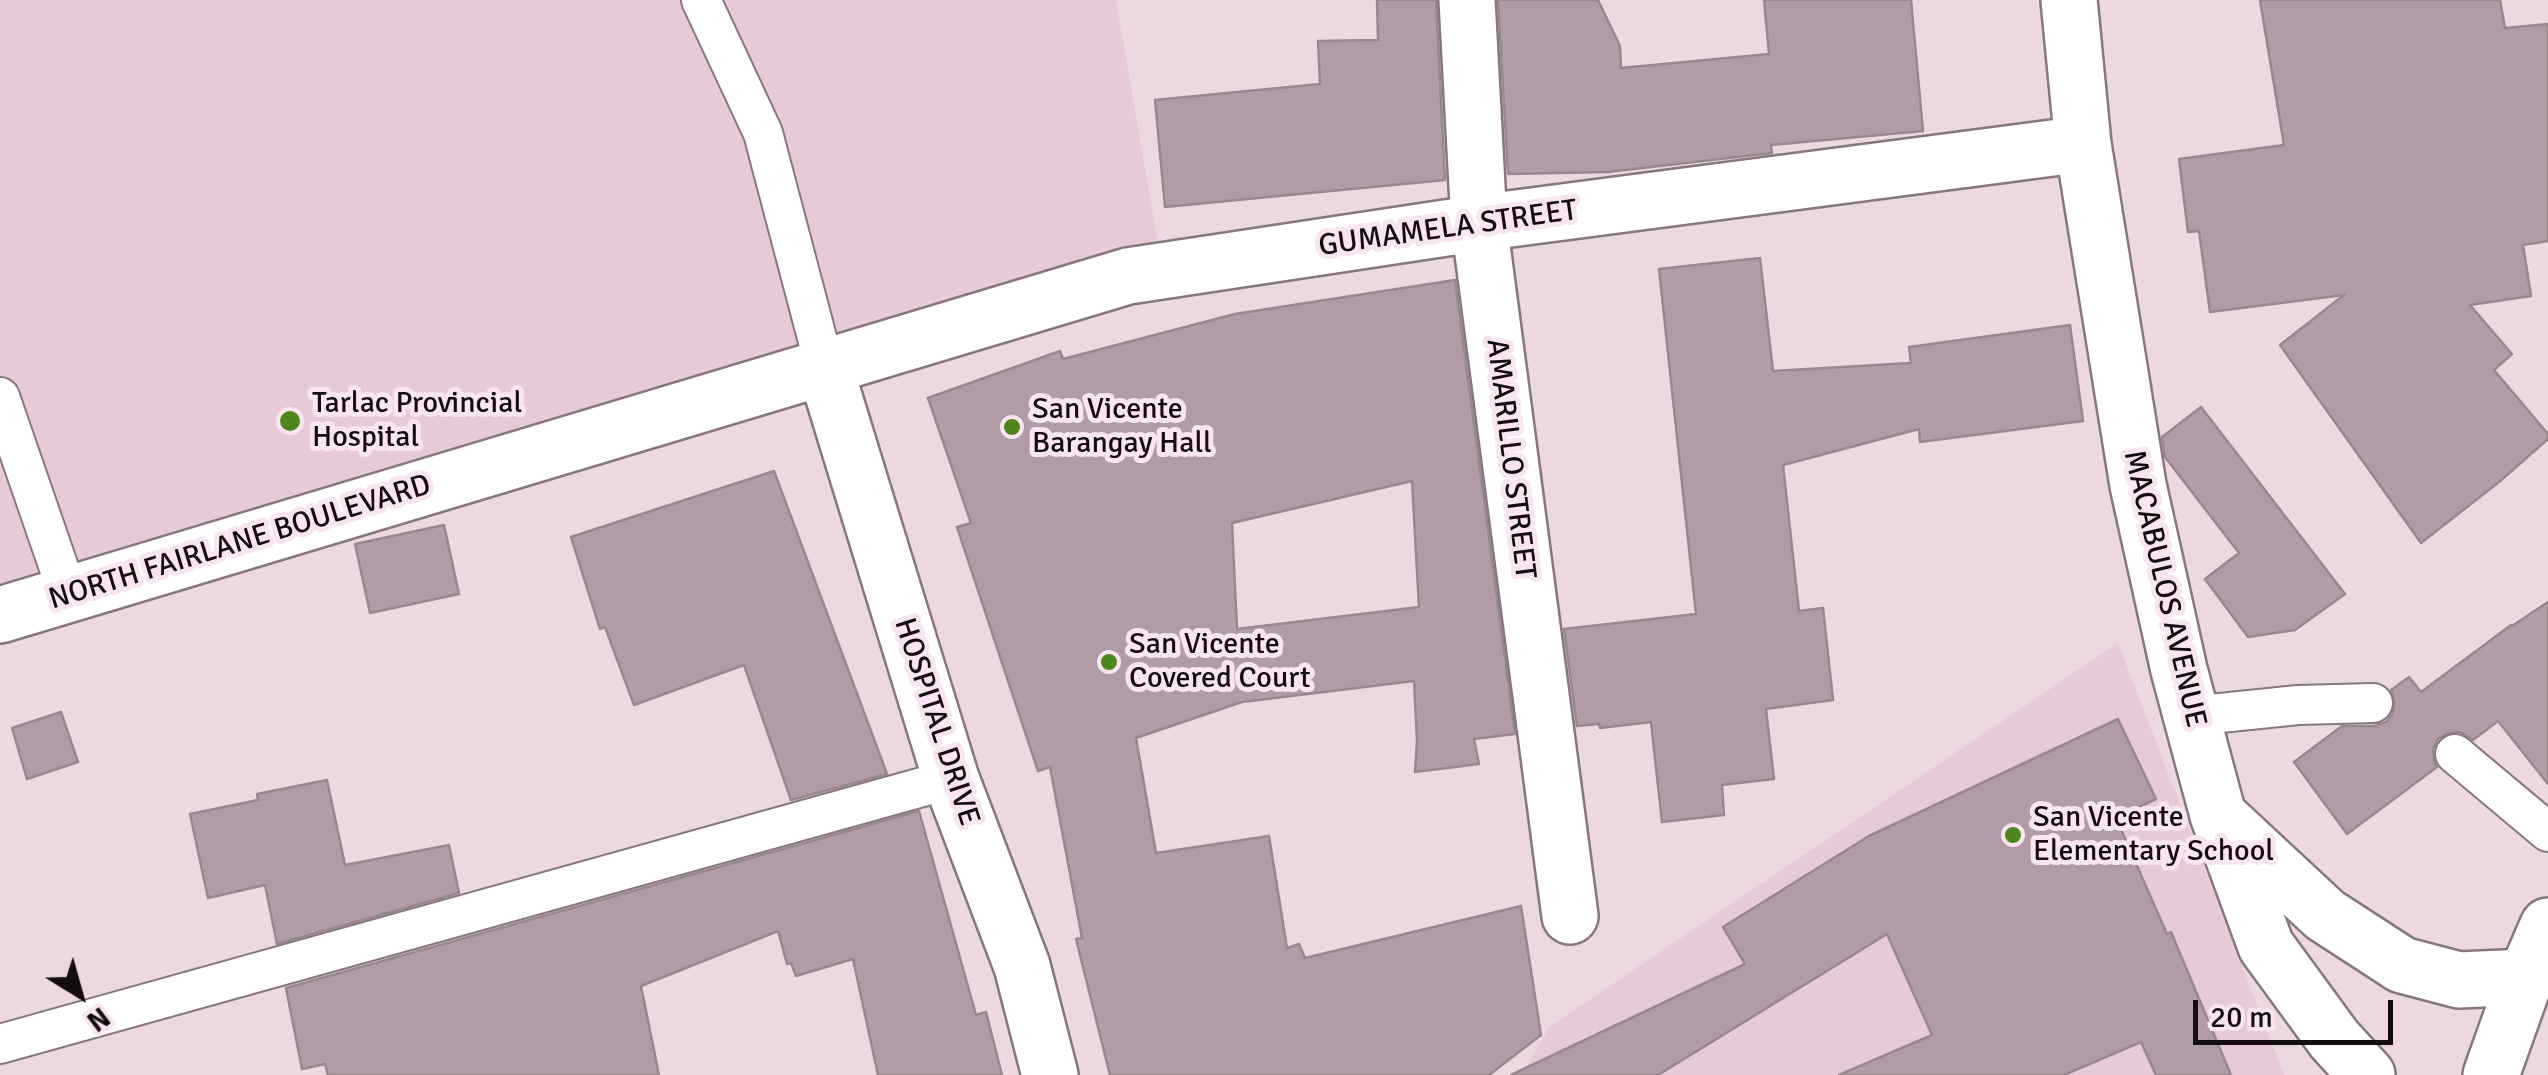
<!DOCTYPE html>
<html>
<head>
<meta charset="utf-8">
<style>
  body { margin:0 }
  #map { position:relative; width:2548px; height:1075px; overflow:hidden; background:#ecd8e1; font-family:Signika,sans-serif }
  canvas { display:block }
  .north { position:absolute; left:30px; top:945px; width:100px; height:100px; -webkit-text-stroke:8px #f9e5ef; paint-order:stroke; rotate:143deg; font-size:28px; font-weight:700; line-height:40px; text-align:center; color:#130c10 }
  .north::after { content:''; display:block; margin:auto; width:35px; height:45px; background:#130c10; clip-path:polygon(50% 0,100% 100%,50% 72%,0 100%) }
  .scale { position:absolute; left:2193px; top:1000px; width:200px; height:45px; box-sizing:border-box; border:5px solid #130c10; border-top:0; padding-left:12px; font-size:30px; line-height:35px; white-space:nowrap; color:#130c10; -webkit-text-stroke:8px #f9e5ef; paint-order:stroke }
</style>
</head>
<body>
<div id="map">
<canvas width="2548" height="1075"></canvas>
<div class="north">N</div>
<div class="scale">20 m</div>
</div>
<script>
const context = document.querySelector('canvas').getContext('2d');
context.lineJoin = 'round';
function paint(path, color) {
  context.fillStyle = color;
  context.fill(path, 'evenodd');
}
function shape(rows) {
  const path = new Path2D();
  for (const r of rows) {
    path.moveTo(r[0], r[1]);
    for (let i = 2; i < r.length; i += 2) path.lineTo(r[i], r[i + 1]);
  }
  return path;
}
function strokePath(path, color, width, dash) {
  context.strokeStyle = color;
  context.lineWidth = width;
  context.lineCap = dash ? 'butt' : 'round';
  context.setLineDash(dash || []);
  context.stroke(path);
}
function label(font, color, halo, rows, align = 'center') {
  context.font = font + ' Signika,sans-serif';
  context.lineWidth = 10;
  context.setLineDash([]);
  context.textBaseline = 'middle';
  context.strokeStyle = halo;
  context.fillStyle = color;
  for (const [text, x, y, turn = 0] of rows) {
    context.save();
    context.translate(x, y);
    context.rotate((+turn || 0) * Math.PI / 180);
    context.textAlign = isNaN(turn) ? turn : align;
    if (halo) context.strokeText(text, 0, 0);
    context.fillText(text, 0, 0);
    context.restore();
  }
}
paint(shape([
  [0,0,1116,0,1159,249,0,592],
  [2118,643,2284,1075,1522,1075,1549,1027]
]), '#e6cad8');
const building = shape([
  [1377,0,1436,0,1445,180,1165,207,1155,100,1320,84,1318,41,1378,40,1377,0],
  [1498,0,1598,0,1620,46,1621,68,1769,54,1764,0,1911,0,1923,131,1771,145,1772,153,1608,172,1508,174,1498,0],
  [2260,0,2500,0,2505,28,2548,24,2548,241,2523,245,2531,296,2470,305,2512,354,2494,370,2548,434,2548,439,2499,482,2421,543,2280,345,2344,295,2210,312,2199,231,2188,232,2179,159,2284,145,2260,0],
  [1760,258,1773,371,1911,363,1909,347,2070,325,2083,421,1920,442,1919,429,1783,465,1799,611,1823,608,1833,700,1766,709,1774,779,1722,785,1724,815,1662,822,1651,722,1600,728,1599,724,1577,726,1564,629,1696,614,1659,269,1760,258],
  [1455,280,1515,734,1474,739,1479,764,1415,772,1417,741,1414,681,1242,702,1136,738,1156,853,1269,836,1287,948,1299,944,1305,958,1521,906,1541,1035,1489,1075,1110,1075,1076,939,1082,938,1050,767,1038,771,957,527,971,523,928,398,1060,351,1063,359,1235,314,1455,280],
  [1412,481,1419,607,1237,629,1232,523,1412,481],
  [2201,407,2345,594,2295,630,2248,637,2205,579,2239,553,2165,457,2162,437,2201,407],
  [774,471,887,774,791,800,744,665,634,705,605,627,600,629,571,537,774,471],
  [444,525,459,594,370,613,355,544,444,525],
  [2548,602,2548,784,2498,721,2473,740,2460,732,2448,733,2438,739,2433,749,2434,761,2437,767,2347,834,2294,762,2342,726,2374,726,2386,722,2392,715,2395,703,2391,690,2409,677,2421,692,2511,625,2512,626,2548,602],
  [61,712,78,762,27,779,12,728,61,712],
  [2118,719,2156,799,2116,818,2167,934,2171,932,2231,1075,2156,1075,2141,1042,2064,1075,1839,1075,1932,1035,1887,934,1658,1075,1511,1075,1745,964,1723,927,1869,836,2118,719],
  [327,780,345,865,449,845,459,893,277,944,265,885,208,898,190,814,258,800,257,794,327,780],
  [919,811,976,1015,986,1012,1002,1075,878,1075,853,959,796,976,791,963,787,964,778,931,641,986,659,1075,328,1075,325,1064,302,1069,286,988,919,811]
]);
paint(building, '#b09ca6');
strokePath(building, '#998790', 2.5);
const service = shape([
  [701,0,763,133,825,368],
  [0,397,68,594],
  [2191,716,2298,705,2373,703],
  [2455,754,2548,832],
  [0,1044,951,779]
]);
const minor = shape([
  [1467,0,1479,223,1570,916]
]);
const tertiary = shape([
  [2069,0,2083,144,2138,485,2179,670,2218,815,2266,946,2334,1039,2367,1075],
  [825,368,951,779,1022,966,1050,1075],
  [0,615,1128,276,1479,223,2083,144],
  [2224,821,2325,915,2402,965,2459,980,2526,977]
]);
const trunk = shape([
  [2491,1075,2526,977,2548,926]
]);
strokePath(service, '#88767f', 42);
strokePath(minor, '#88767f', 60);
strokePath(tertiary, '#88767f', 60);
strokePath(trunk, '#88767f', 60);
strokePath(service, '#fff', 38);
strokePath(minor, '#fff', 55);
strokePath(tertiary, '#fff', 55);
strokePath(trunk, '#fff', 55);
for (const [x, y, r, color] of [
  [290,421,12,"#4f851d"],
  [1012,427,10,"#4f851d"],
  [1109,662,10,"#4f851d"],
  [2013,835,10,"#4f851d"]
]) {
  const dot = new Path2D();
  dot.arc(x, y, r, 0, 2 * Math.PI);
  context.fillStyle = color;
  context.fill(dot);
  strokePath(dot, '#f9e5ef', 4);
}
label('30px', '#130c10', '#f9e5ef', [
  ["GUMAMELA STREET",1448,229,-8],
  ["AMARILLO STREET",1510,459,83],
  ["NORTH FAIRLANE BOULEVARD",240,543,-17],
  ["MACABULOS AVENUE",2164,589,77],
  ["HOSPITAL DRIVE",936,722,72]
]);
label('30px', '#130c10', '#f9e5ef', [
  ["Tarlac Provincial",312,404],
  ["Hospital",312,438],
  ["San Vicente",1032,410],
  ["Barangay Hall",1032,444],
  ["San Vicente",1129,645],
  ["Covered Court",1129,679],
  ["San Vicente",2033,818],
  ["Elementary School",2033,852]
], 'left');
</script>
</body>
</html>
